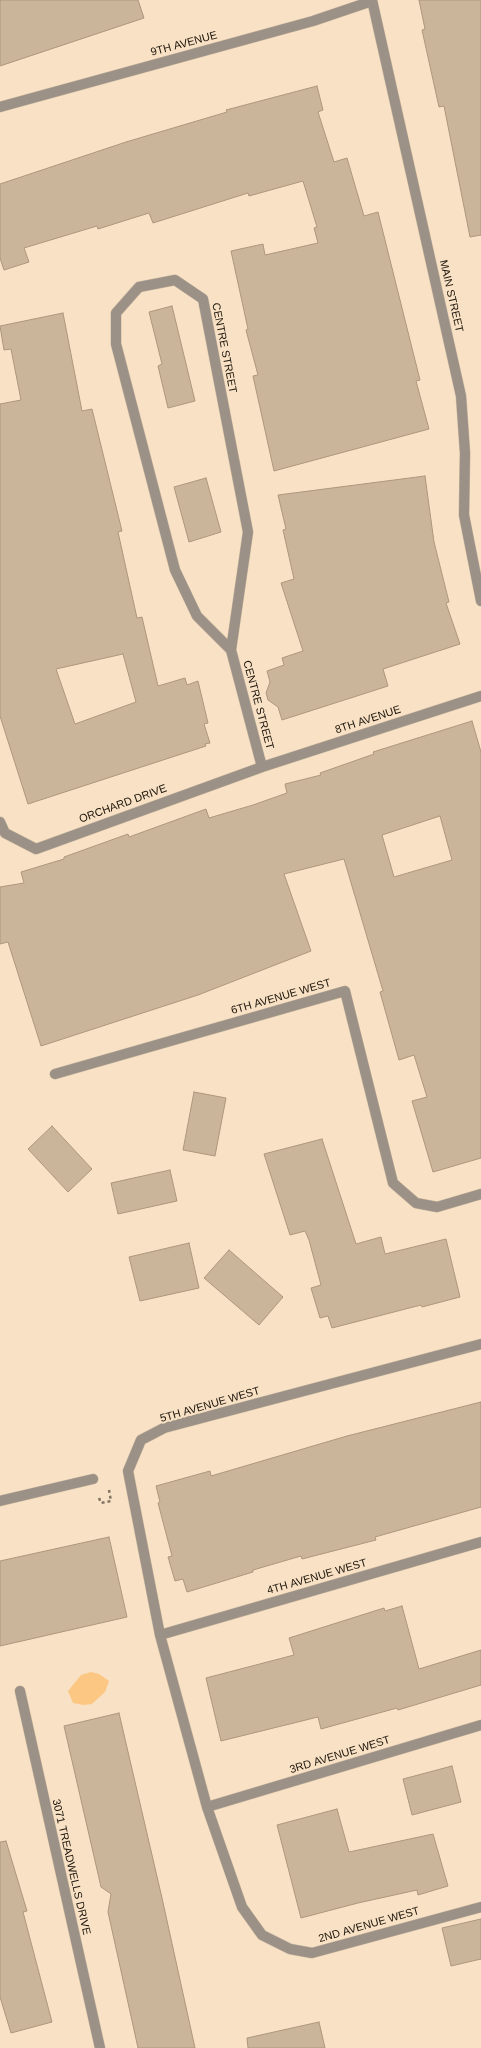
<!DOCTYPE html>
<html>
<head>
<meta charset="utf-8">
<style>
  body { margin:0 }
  canvas { display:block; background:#f8e1c5 }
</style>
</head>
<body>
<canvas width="481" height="2048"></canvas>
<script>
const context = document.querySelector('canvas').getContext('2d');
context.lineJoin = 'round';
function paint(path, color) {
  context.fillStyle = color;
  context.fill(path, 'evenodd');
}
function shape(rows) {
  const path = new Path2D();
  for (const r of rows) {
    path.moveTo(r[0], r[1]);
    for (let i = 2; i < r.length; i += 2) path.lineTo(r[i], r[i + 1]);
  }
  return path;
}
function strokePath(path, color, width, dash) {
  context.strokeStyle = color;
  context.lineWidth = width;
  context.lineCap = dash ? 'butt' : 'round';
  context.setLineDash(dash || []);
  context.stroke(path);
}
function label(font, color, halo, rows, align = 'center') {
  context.font = font + ' Helvetica,sans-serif';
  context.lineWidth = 4;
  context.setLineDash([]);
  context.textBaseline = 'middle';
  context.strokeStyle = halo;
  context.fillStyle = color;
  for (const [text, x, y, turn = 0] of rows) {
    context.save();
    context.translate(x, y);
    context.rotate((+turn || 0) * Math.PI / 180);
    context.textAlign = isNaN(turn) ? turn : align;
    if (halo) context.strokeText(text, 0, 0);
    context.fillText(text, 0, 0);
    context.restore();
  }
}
paint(shape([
  [91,1672,99,1674,109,1681,105,1692,92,1704,83,1705,73,1703,68,1691,81,1675]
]), '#fcc783');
const building = shape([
  [0,0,138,0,144,18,0,66,0,0],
  [419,0,481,0,481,235,470,237,444,106,439,107,422,30,425,29,419,0],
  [317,86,323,110,318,112,334,162,347,158,364,216,378,212,420,380,416,381,429,429,274,471,253,376,258,375,246,330,248,329,231,251,263,244,265,255,318,243,314,228,317,227,303,181,249,196,248,193,153,223,149,213,98,229,97,226,24,248,29,262,4,270,0,258,0,184,126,142,227,112,226,110,317,86],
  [172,306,195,401,168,408,158,366,162,364,149,312,172,306],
  [63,313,82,411,92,409,122,531,118,532,137,618,142,617,158,686,185,678,187,685,198,681,208,723,204,724,210,743,205,744,206,746,28,804,0,716,0,404,21,400,11,349,4,350,0,326,63,313],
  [123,654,136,702,75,724,56,669,123,654],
  [425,476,434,542,449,602,446,603,460,644,383,669,388,686,282,720,278,707,268,700,266,693,270,682,267,671,284,665,282,658,303,651,281,583,294,579,283,530,286,529,278,495,425,476],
  [206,478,221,532,189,542,174,487,206,478],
  [472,721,481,752,481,1158,433,1172,412,1101,427,1097,414,1055,399,1060,380,992,383,991,344,859,284,874,311,951,198,995,41,1046,8,942,0,944,0,887,24,883,21,872,64,859,64,857,128,834,129,837,206,809,209,818,253,805,287,793,285,784,321,775,320,773,374,754,373,752,472,721],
  [440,816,452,860,394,877,382,835,440,816],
  [194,1092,226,1098,215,1156,183,1150,194,1092],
  [52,1126,92,1169,68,1192,28,1149,52,1126],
  [322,1139,356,1244,381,1237,385,1254,446,1239,460,1297,422,1307,421,1305,332,1328,328,1316,320,1318,311,1288,321,1285,309,1240,305,1231,290,1235,264,1154,322,1139],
  [170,1170,177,1201,118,1214,111,1183,170,1170],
  [189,1243,199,1288,140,1301,129,1257,189,1243],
  [229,1250,283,1297,259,1325,204,1278,229,1250],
  [481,1402,481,1507,375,1537,376,1540,302,1559,301,1556,253,1570,253,1572,187,1592,183,1579,175,1581,168,1557,172,1556,158,1503,160,1502,156,1486,210,1471,211,1476,347,1436,481,1402],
  [109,1537,127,1617,0,1646,0,1561,109,1537],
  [402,1606,419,1669,481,1650,481,1685,398,1710,397,1708,321,1729,318,1717,221,1741,206,1678,294,1655,289,1638,384,1608,385,1611,402,1606],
  [119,1713,162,1898,195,2048,138,2048,108,1912,111,1894,101,1887,64,1726,119,1713],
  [452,1766,461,1802,412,1815,403,1779,452,1766],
  [337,1809,349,1852,433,1834,448,1886,418,1895,417,1890,358,1903,301,1918,277,1825,337,1809],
  [6,1841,27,1911,23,1912,52,2022,11,2033,0,1997,0,1842,6,1841],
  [481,1919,481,1959,451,1966,442,1928,481,1919],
  [319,2022,325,2048,248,2048,247,2038,319,2022]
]);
paint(building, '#cbb59a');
strokePath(building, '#ad977d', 1);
const service = shape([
  [372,0,461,396,465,453,464,515,481,601],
  [0,107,313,21,372,1],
  [231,650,197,616,175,570,116,344,116,313,139,287,175,280,203,299,248,532,231,650,262,767],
  [0,822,5,833,36,849,262,767,481,696],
  [55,1074,345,991,393,1183,416,1203,437,1207,481,1194],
  [481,1344,164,1428,141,1440,128,1471,160,1635,207,1807,242,1907,262,1935,290,1949,312,1953,481,1907],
  [160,1635,481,1542],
  [20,1691,100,2048],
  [207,1807,481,1725]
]);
const minor = shape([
  [0,1501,93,1479]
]);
strokePath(service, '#d0bca3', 11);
strokePath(minor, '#d0bca3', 11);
strokePath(shape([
  [99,1498,101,1503,111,1501,109,1490]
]), '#837462', 2.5, [3, 3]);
strokePath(service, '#9b9186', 10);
strokePath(minor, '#9b9186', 10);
label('11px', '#1b140a', '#f8e1c5', [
  ["9TH AVENUE",184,44,-15],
  ["MAIN STREET",451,296,77],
  ["CENTRE STREET",224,348,79],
  ["CENTRE STREET",258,705,75],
  ["8TH AVENUE",368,720,-18],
  ["ORCHARD DRIVE",123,804,-20],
  ["6TH AVENUE WEST",281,997,-16],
  ["5TH AVENUE WEST",210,1405,-16],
  ["4TH AVENUE WEST",317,1577,-16],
  ["3RD AVENUE WEST",340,1755,-17],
  ["3071 TREADWELLS DRIVE",71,1867,77],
  ["2ND AVENUE WEST",369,1925,-16]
]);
</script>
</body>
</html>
